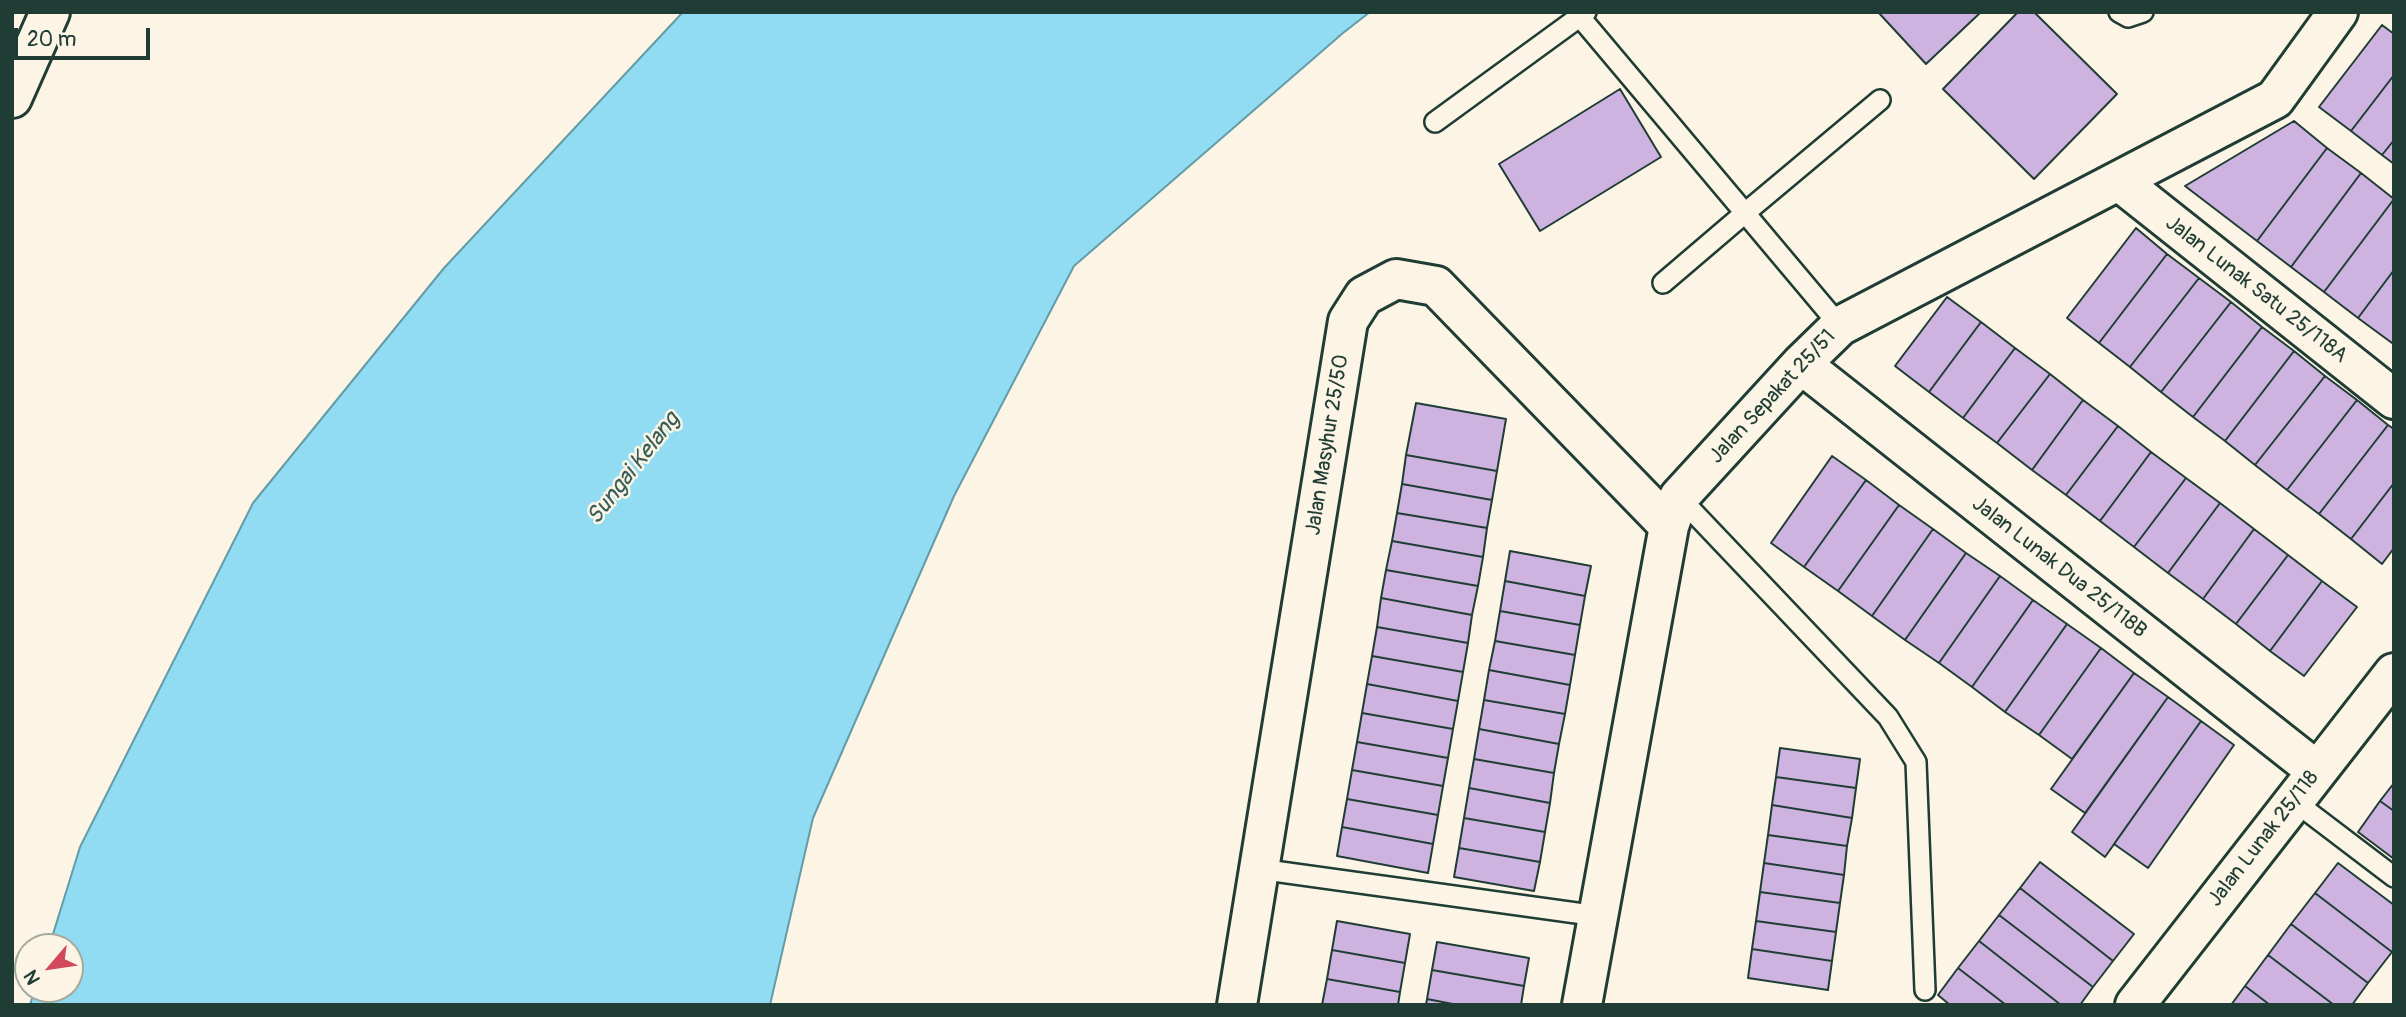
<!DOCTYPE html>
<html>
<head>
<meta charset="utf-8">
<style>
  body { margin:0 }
  #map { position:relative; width:2406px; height:1017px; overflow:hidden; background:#fcf5e5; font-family:Pangolin,sans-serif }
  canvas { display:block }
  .frame { position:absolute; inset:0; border:14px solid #1f3d34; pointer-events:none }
  .north { position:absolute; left:14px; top:933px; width:70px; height:70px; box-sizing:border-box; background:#fcf5e5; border:2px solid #a4ab9e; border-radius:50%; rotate:241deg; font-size:19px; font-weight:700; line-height:28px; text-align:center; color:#1f3d34 }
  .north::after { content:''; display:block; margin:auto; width:24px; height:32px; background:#d1495b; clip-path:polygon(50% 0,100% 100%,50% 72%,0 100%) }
  .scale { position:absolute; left:14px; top:28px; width:136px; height:32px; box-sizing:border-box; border:4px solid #1f3d34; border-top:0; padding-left:9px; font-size:21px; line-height:24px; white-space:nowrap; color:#1f3d34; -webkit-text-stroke:5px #fcf5e5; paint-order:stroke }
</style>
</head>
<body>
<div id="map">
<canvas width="2406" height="1017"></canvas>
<div class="frame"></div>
<div class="north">N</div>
<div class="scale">20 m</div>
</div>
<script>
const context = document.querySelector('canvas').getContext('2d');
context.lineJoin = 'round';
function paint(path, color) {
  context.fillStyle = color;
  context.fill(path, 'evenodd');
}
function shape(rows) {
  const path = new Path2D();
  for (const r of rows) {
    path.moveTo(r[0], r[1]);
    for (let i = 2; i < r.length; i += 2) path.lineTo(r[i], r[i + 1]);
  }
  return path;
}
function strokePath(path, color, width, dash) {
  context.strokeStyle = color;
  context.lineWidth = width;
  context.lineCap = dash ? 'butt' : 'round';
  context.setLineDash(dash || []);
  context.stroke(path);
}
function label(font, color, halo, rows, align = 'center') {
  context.font = font + ' Pangolin,sans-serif';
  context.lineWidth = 5;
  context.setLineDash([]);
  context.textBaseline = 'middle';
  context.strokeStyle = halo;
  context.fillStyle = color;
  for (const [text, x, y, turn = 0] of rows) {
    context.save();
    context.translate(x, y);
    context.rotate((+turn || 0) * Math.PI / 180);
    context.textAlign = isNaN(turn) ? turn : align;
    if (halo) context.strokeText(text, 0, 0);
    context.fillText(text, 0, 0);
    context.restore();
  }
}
const water = shape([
  [683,12,1370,12,1343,33,1074,266,954,496,813,818,770,1005,30,1005,35,989,70,989,70,947,49,947,80,847,253,503,444,268,683,12]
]);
paint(water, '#91dcf2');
strokePath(water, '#639ca6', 2);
const building = shape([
  [1878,12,1981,12,1926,64,1878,12],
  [2018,12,2034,12,2117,94,2034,179,1943,89,2018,12],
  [2382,25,2394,34,2394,75,2351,131,2319,107,2382,25],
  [2394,75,2394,140,2382,155,2351,131,2394,75],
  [1620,89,1661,157,1540,231,1499,164,1620,89],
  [2294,121,2327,148,2257,241,2185,186,2294,121],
  [2394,140,2394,164,2382,155,2394,140],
  [2327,148,2361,173,2291,267,2257,241,2327,148],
  [2361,173,2394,199,2324,292,2291,267,2361,173],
  [2394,199,2394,270,2358,318,2324,292,2394,199],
  [2136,228,2167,254,2099,343,2067,318,2136,228],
  [2167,254,2199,278,2130,367,2099,343,2167,254],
  [2394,270,2394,340,2392,343,2358,318,2394,270],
  [2199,278,2231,302,2161,392,2130,367,2199,278],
  [1947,297,1981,322,1929,392,1895,366,1947,297],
  [2231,302,2262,327,2193,417,2161,392,2231,302],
  [1981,322,2015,348,1963,418,1929,392,1981,322],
  [2262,327,2294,351,2225,441,2193,417,2262,327],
  [2015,348,2050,374,1997,443,1963,418,2015,348],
  [2294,351,2325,376,2255,465,2225,441,2294,351],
  [2050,374,2083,400,2032,470,1997,443,2050,374],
  [2325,376,2357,400,2287,490,2255,465,2325,376],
  [2083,400,2118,426,2066,495,2032,470,2083,400],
  [2357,400,2388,425,2319,514,2287,490,2357,400],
  [1416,403,1506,419,1497,471,1406,455,1416,403],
  [2388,425,2394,429,2394,483,2351,539,2319,514,2388,425],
  [2118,426,2151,452,2100,521,2066,495,2118,426],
  [2151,452,2186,478,2134,547,2100,521,2151,452],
  [1406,455,1497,471,1492,500,1402,484,1406,455],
  [1832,456,1866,480,1804,567,1771,543,1832,456],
  [2186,478,2220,503,2168,573,2134,547,2186,478],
  [1866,480,1899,505,1838,591,1804,567,1866,480],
  [2394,483,2394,548,2382,564,2351,539,2394,483],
  [1402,484,1492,500,1487,528,1397,513,1402,484],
  [2220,503,2254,529,2203,599,2168,573,2220,503],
  [1899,505,1933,529,1872,616,1838,591,1899,505],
  [1397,513,1487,528,1483,557,1392,541,1397,513],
  [1933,529,1966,553,1905,640,1872,616,1933,529],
  [2254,529,2288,555,2236,624,2203,599,2254,529],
  [1392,541,1483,557,1478,586,1386,570,1392,541],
  [1510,551,1591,566,1585,596,1505,581,1510,551],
  [1966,553,2000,576,1939,663,1905,640,1966,553],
  [2288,555,2322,581,2270,651,2236,624,2288,555],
  [1386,570,1478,586,1472,615,1381,598,1386,570],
  [2000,576,2033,600,1972,687,1939,663,2000,576],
  [1505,581,1585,596,1580,625,1500,611,1505,581],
  [2322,581,2357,607,2304,676,2270,651,2322,581],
  [1381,598,1472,615,1468,643,1377,627,1381,598],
  [2033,600,2067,624,2005,712,1972,687,2033,600],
  [1500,611,1580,625,1575,655,1495,641,1500,611],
  [2067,624,2101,648,2039,735,2005,712,2067,624],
  [1377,627,1468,643,1463,672,1372,656,1377,627],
  [1495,641,1575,655,1570,685,1489,670,1495,641],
  [2101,648,2134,673,2072,759,2039,735,2101,648],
  [1372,656,1463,672,1458,701,1367,684,1372,656],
  [1489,670,1570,685,1565,714,1484,700,1489,670],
  [2134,673,2168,697,2085,813,2051,789,2134,673],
  [1367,684,1458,701,1453,729,1362,713,1367,684],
  [2168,697,2201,721,2105,857,2072,832,2168,697],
  [1484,700,1565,714,1559,744,1479,729,1484,700],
  [1362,713,1453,729,1448,758,1357,742,1362,713],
  [2201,721,2234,745,2148,868,2114,844,2201,721],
  [1479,729,1559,744,1554,773,1474,759,1479,729],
  [1357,742,1448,758,1443,786,1352,770,1357,742],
  [1780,748,1860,759,1856,788,1776,777,1780,748],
  [1474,759,1554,773,1550,803,1469,788,1474,759],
  [1352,770,1443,786,1438,815,1347,799,1352,770],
  [1776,777,1856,788,1852,818,1772,805,1776,777],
  [2394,783,2394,811,2380,801,2394,783],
  [1469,788,1550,803,1545,832,1464,818,1469,788],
  [1347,799,1438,815,1433,844,1342,827,1347,799],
  [2380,801,2394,811,2394,859,2358,832,2380,801],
  [1772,805,1852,818,1847,846,1768,835,1772,805],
  [1464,818,1545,832,1540,862,1459,848,1464,818],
  [1342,827,1433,844,1428,873,1337,856,1342,827],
  [1768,835,1847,846,1844,875,1764,863,1768,835],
  [1459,848,1540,862,1534,891,1454,877,1459,848],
  [2040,862,2134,934,2113,961,2020,888,2040,862],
  [1764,863,1844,875,1840,903,1760,892,1764,863],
  [2338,863,2394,905,2394,949,2392,952,2315,893,2338,863],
  [2020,888,2113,961,2093,987,1999,915,2020,888],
  [1760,892,1840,903,1836,932,1756,921,1760,892],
  [2315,893,2392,952,2368,983,2291,924,2315,893],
  [1999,915,2093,987,2080,1005,2061,1005,1979,941,1999,915],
  [1337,921,1410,934,1405,963,1332,950,1337,921],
  [1756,921,1836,932,1832,961,1752,949,1756,921],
  [2291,924,2368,983,2352,1005,2334,1005,2268,955,2291,924],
  [1979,941,2061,1005,2006,1005,1958,968,1979,941],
  [1437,942,1529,958,1524,986,1432,970,1437,942],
  [1752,949,1832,961,1828,990,1748,978,1752,949],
  [1332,950,1405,963,1400,992,1327,979,1332,950],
  [2268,955,2334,1005,2270,1005,2245,986,2268,955],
  [1958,968,2006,1005,1950,1005,1938,995,1958,968],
  [1432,970,1524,986,1521,1005,1458,1005,1427,999,1432,970],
  [1327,979,1400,992,1398,1005,1322,1005,1327,979],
  [2245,986,2270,1005,2231,1005,2245,986],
  [1427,999,1458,1005,1426,1005,1427,999]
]);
paint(building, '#ceb3e1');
strokePath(building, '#1f3d34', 2);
const lane = shape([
  [2119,12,2128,17,2143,12],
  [1580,17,1745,213,1880,100],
  [1435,122,1586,12],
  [1663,283,1745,213,1840,326],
  [1679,497,1888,717,1916,762,1925,990],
  [2294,801,2394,877],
  [1259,869,1598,916]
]);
const street = shape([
  [12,98,50,12],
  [2119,181,2394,399],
  [1801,364,2317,771],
  [1237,1005,1348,321,1364,296,1396,279,1436,286,1669,526],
  [1582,1005,1669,526,1679,497,1801,364,1840,326,2275,99,2338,12],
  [2135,1005,2394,673]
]);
strokePath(lane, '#1f3d34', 24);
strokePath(street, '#1f3d34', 44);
strokePath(lane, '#fcf5e5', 19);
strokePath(street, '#fcf5e5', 38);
label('21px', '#1f3d34', '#fcf5e5', [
  ["Jalan Lunak Satu 25/118A",2256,290,38],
  ["Jalan Sepakat 25/51",1773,397,-47],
  ["Jalan Masyhur 25/50",1328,445,-81],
  ["Jalan Lunak Dua 25/118B",2059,568,38],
  ["Jalan Lunak 25/118",2264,839,-52]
]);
label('italic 23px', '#365d5a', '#fcf5e5', [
  ["Sungai Kelang",634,469,-52]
]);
</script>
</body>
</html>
